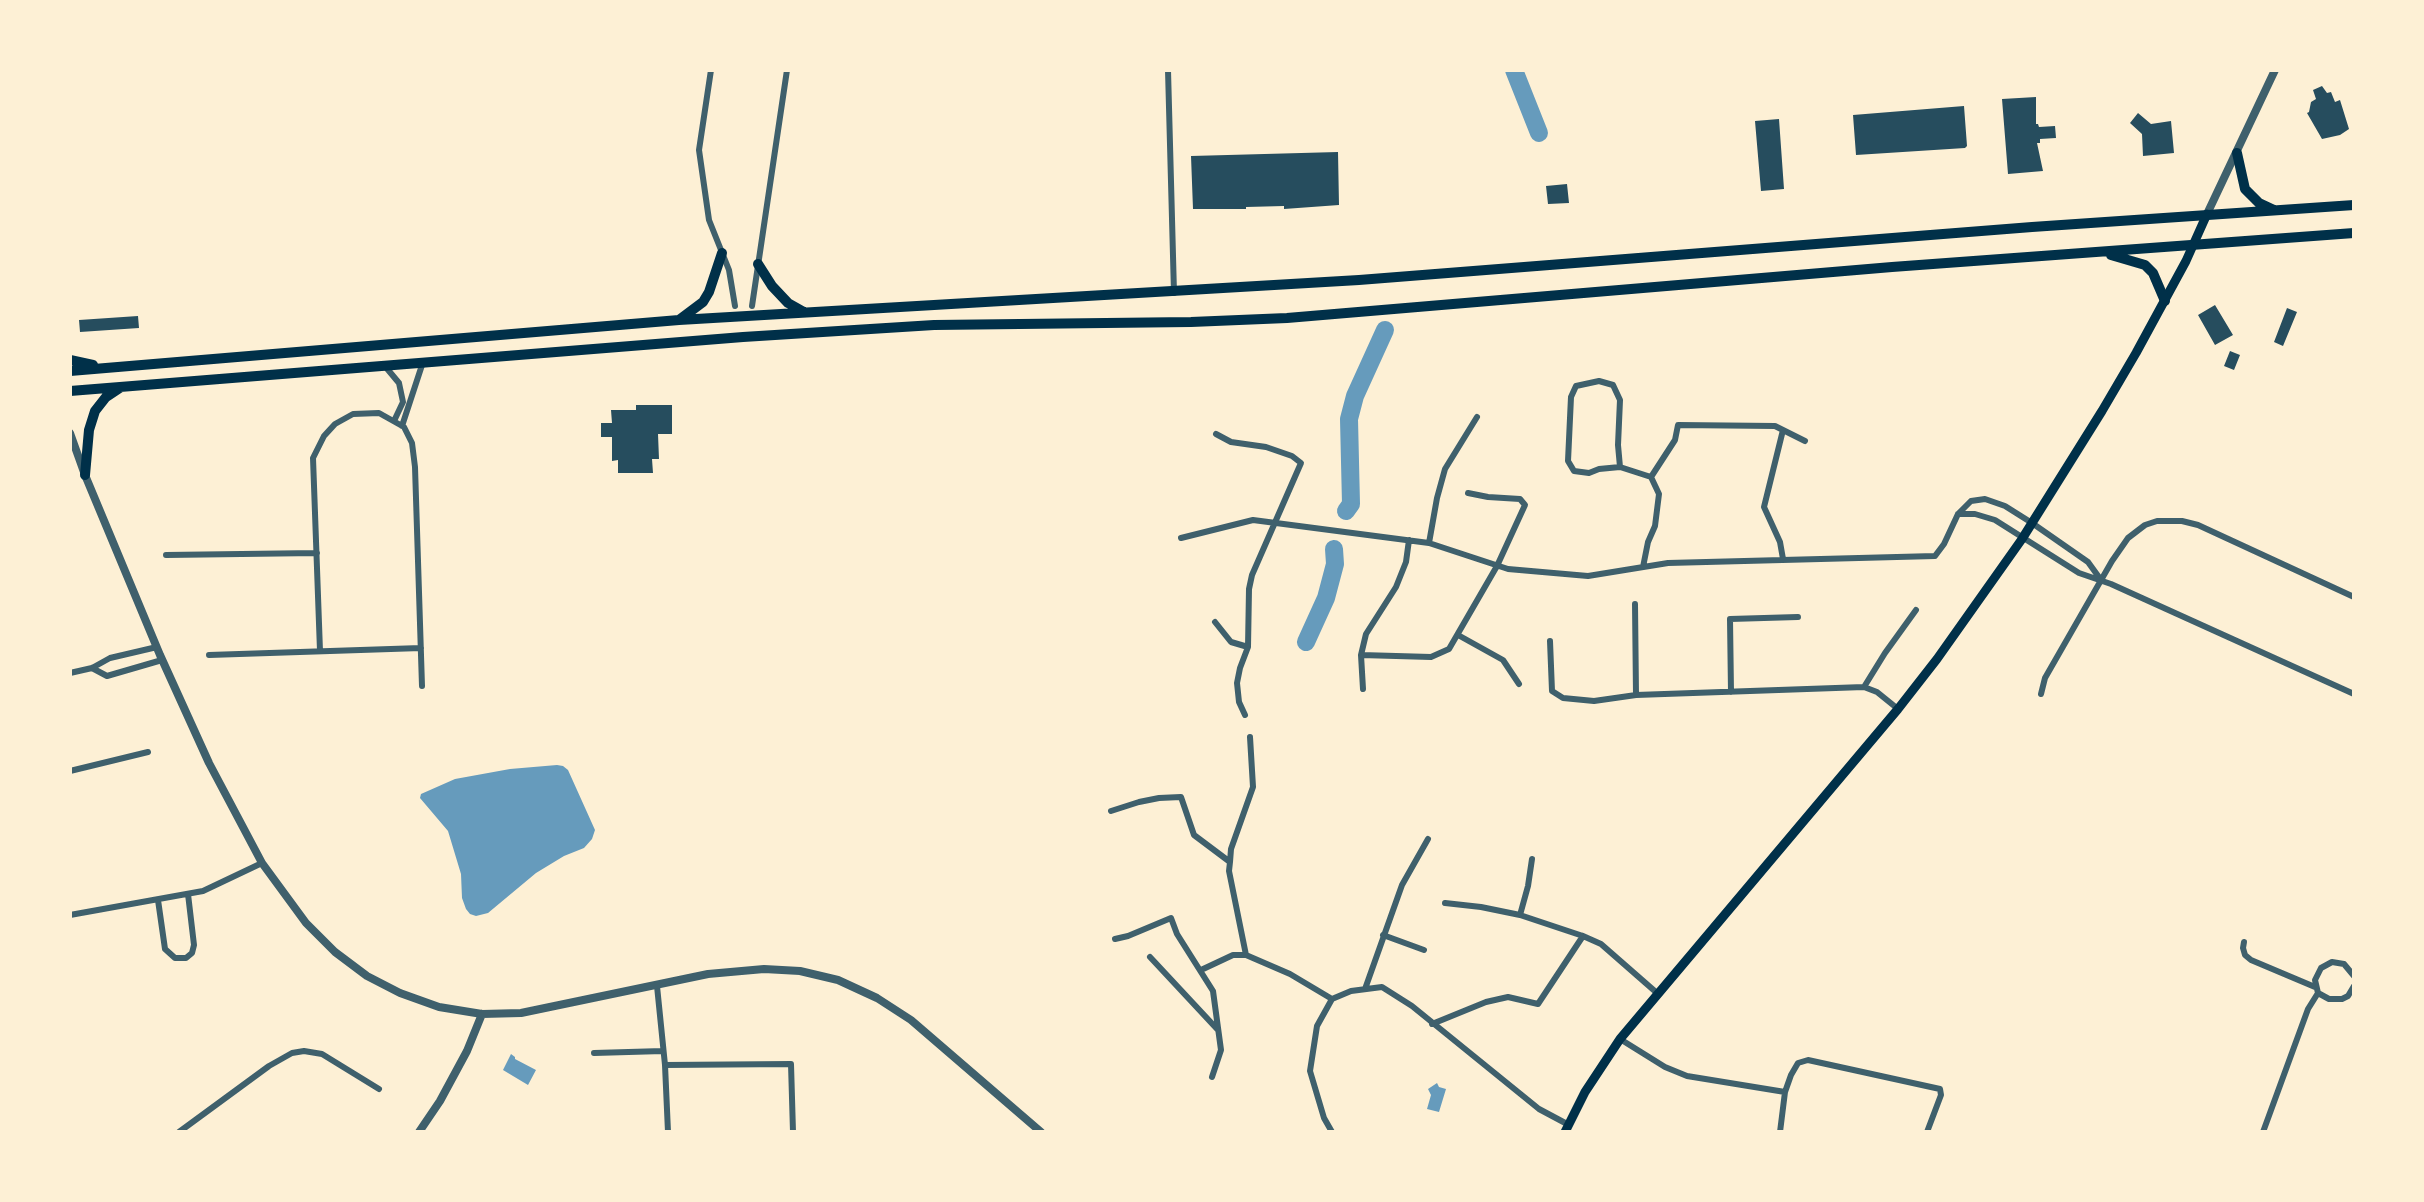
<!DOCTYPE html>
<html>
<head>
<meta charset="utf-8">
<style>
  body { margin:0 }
  #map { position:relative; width:2424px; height:1202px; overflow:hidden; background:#fdf0d5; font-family:Inter,sans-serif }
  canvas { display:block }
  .frame { position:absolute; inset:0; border:72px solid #fdf0d5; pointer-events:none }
</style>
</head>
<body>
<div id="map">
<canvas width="2424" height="1202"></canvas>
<div class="frame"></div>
</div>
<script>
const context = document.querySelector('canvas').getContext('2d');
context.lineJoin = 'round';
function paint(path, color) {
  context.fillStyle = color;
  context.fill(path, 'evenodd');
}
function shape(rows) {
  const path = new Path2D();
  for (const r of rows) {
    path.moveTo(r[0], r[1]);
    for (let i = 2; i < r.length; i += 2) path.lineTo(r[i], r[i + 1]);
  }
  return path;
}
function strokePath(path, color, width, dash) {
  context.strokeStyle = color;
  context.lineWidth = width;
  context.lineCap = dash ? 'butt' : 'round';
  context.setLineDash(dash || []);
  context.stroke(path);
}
paint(shape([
  [557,765,563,766,568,770,595,830,592,839,584,848,564,856,536,873,488,913,476,916,470,914,466,909,462,898,461,874,448,831,420,798,421,794,455,779,510,769],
  [511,1054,515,1057,515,1059,536,1070,528,1085,503,1070],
  [1437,1083,1439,1087,1446,1089,1439,1112,1427,1109,1431,1095,1428,1089]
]), '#669bbc');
strokePath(shape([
  [1514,70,1539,133],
  [1346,511,1351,504,1349,419,1355,396,1385,330],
  [1306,642,1326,598,1335,564,1334,549]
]), '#669bbc', 18);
paint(shape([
  [2322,86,2327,93,2331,92,2335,102,2340,100,2349,129,2340,135,2322,139,2307,113,2309,112,2311,102,2316,99,2313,90],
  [2036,97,2036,124,2038,124,2039,127,2055,126,2056,138,2040,139,2040,143,2037,143,2043,171,2008,174,2002,99],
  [1964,106,1967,146,1965,148,1856,155,1853,115],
  [2138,113,2151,124,2171,121,2174,153,2143,156,2142,134,2130,123],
  [1779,119,1784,189,1761,191,1755,121],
  [1338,152,1339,205,1284,209,1284,206,1246,207,1246,209,1193,209,1191,156],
  [1567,184,1569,203,1548,204,1546,186],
  [2215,305,2233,335,2215,345,2198,315],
  [2287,308,2297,312,2283,346,2274,342],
  [138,316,139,328,80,332,79,320],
  [2230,351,2240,355,2234,370,2224,366],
  [636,405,672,405,672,434,658,434,659,459,652,459,653,473,618,473,618,460,612,461,612,437,601,437,601,423,612,423,611,410,636,410]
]), '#264d5e');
strokePath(shape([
  [711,70,699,150,709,220,729,270,735,306],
  [1168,70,1174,293],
  [752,306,787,70],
  [384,365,399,383,403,402,394,421],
  [1599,381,1613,385,1620,400,1618,445,1620,467,1599,469,1589,473,1574,471,1568,461,1571,397,1576,386,1599,381],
  [402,426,423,362],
  [1216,434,1231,442,1266,447,1292,456,1301,463,1252,575,1249,589,1248,647,1240,668,1237,683,1239,702,1245,715],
  [1620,467,1651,477],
  [1958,514,1975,514,1995,520,2079,573,2111,584,2354,694],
  [1181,538,1253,520,1429,543,1508,569,1588,576,1668,563,1935,556,1944,544,1958,514,1971,501,1985,499,2005,506,2032,523,2088,562,2101,580],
  [1429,543,1437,498,1445,469,1477,417],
  [166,555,317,553],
  [1783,559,1780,542,1764,507,1783,430],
  [1643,567,1648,542,1655,526,1659,494,1651,477,1675,440,1678,425,1775,426,1805,441],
  [1635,604,1636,695],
  [1215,622,1231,642,1248,647],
  [1458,635,1503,660,1519,684],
  [1550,641,1552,691,1563,698,1594,701,1636,695,1864,687,1877,692,1898,709],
  [320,651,313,458,324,436,335,424,353,414,379,413,404,427,412,443,415,467,422,686],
  [209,655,421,648],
  [1361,655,1431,657,1449,649,1497,566,1525,505,1520,499,1488,497,1468,493],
  [92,668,107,676,162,660],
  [70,673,92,668,110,658,157,647],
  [1864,687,1885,653,1916,610],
  [1363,689,1361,655,1366,634,1396,587,1406,562,1409,540],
  [1731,692,1730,619,1798,617],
  [2041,694,2045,678,2112,561,2128,538,2145,525,2157,521,2182,521,2198,525,2354,597],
  [70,771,148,752],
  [1111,811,1139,802,1159,798,1181,797,1194,835,1230,862,1229,871,1246,955],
  [1230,862,1231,849,1253,787,1250,737],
  [158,900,165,949,175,958,186,958,192,953,194,945,188,894],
  [1445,903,1481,907,1520,915,1583,936,1601,944,1657,993],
  [70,915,203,891,262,863],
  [1520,915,1528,886,1532,859],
  [1383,935,1424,950],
  [1115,939,1128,936,1171,918,1177,934,1213,991,1221,1050,1212,1077],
  [2244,942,2243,948,2245,955,2251,960,2315,987],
  [1150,957,1218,1030],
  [1201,970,1233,955,1246,955,1290,974,1332,999],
  [2354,976,2344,964,2332,962,2321,968,2315,980,2318,993,2329,999,2342,999,2348,996,2354,986],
  [657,986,665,1065,668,1132],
  [1365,989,1402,885,1428,839],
  [1432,1024,1486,1002,1508,997,1538,1004,1583,936],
  [1620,1039,1665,1067,1687,1076,1785,1092],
  [594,1053,663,1051],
  [665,1065,791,1064,793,1132],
  [179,1132,269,1066,292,1053,304,1051,322,1054,379,1089],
  [1332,1132,1324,1118,1310,1071,1317,1026,1332,999,1351,991,1382,987,1412,1006,1539,1109,1569,1125],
  [1780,1132,1785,1092,1791,1075,1798,1063,1808,1060,1940,1089,1941,1095,1927,1132],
  [2263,1132,2308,1009,2318,993]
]), '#3f606c', 6);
strokePath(shape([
  [2207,214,2275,70],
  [70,433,85,475,160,655,209,763,262,863,306,923,335,952,367,976,400,993,439,1007,482,1014,521,1013,708,974,764,969,800,971,838,980,877,998,911,1020,1041,1132],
  [419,1132,440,1101,467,1051,482,1014]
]), '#3f606c', 8);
strokePath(shape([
  [1565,1132,1585,1092,1620,1039,1898,709,1937,659,2022,539,2102,411,2136,353,2186,261,2207,214]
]), '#003049', 9);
strokePath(shape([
  [2237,153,2245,189,2259,203,2274,210],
  [2111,255,2145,265,2153,273,2165,301],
  [758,264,772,286,788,303,804,312],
  [679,320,703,302,709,292,722,253],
  [70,360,93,365],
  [70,371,679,320,1359,280,2032,227,2354,205],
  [70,391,743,337,934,325,1191,322,1287,318,1892,267,2354,233],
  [85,475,89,430,95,411,106,397,121,387]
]), '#003049', 10);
</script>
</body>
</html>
